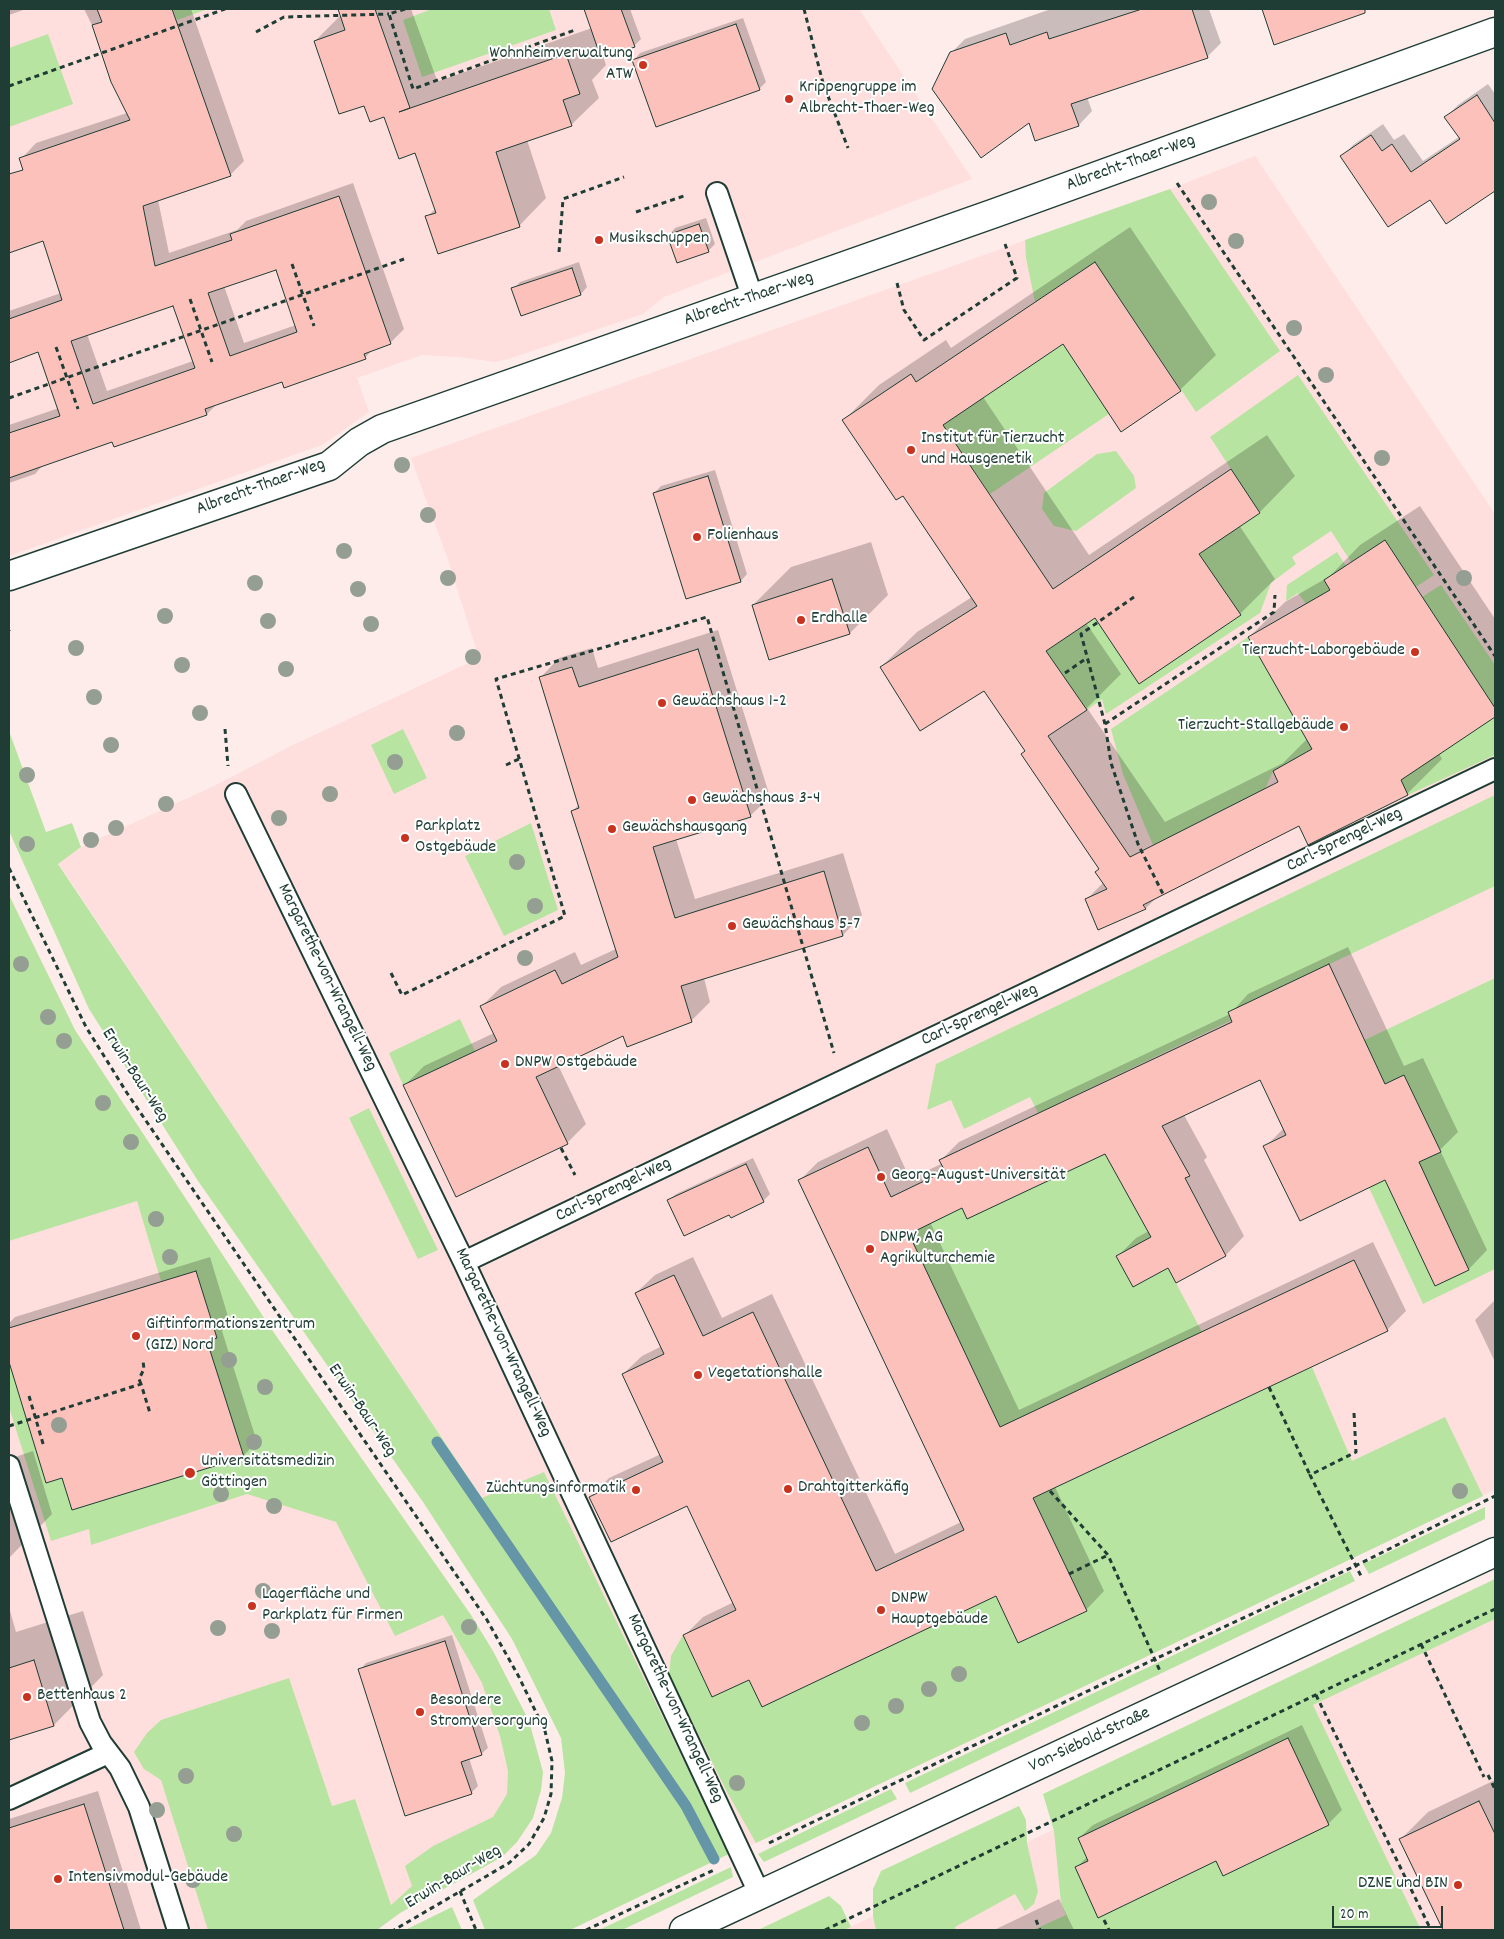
<!DOCTYPE html>
<html>
<head>
<meta charset="utf-8">
<style>
  body { margin:0 }
  #map { position:relative; width:1504px; height:1939px; overflow:hidden; background:#feeceb; font-family:Dekko,sans-serif }
  canvas { display:block }
  .frame { position:absolute; inset:0; border:10px solid #1f3d34; pointer-events:none }
  .scale { position:absolute; left:1332px; top:1906px; width:111px; height:22px; box-sizing:border-box; border:2px solid #1f3d34; border-top:0; padding-left:6px; font-size:15px; line-height:18px; white-space:nowrap; color:#1f3d34; -webkit-text-stroke:4px #fff; paint-order:stroke }
</style>
</head>
<body>
<div id="map">
<canvas width="1504" height="1939"></canvas>
<div class="frame"></div>
<div class="scale">20 m</div>
</div>
<script>
const context = document.querySelector('canvas').getContext('2d');
context.lineJoin = 'round';
function paint(path, color) {
  context.fillStyle = color;
  context.fill(path, 'evenodd');
}
function shape(rows) {
  const path = new Path2D();
  for (const r of rows) {
    path.moveTo(r[0], r[1]);
    for (let i = 2; i < r.length; i += 2) path.lineTo(r[i], r[i + 1]);
  }
  return path;
}
function strokePath(path, color, width, dash) {
  context.strokeStyle = color;
  context.lineWidth = width;
  context.lineCap = dash ? 'butt' : 'round';
  context.setLineDash(dash || []);
  context.stroke(path);
}
function label(font, color, halo, rows, align = 'center') {
  context.font = font + ' Dekko,sans-serif';
  context.lineWidth = 4;
  context.setLineDash([]);
  context.textBaseline = 'middle';
  context.strokeStyle = halo;
  context.fillStyle = color;
  for (const [text, x, y, turn = 0] of rows) {
    context.save();
    context.translate(x, y);
    context.rotate((+turn || 0) * Math.PI / 180);
    context.textAlign = isNaN(turn) ? turn : align;
    if (halo) context.strokeText(text, 0, 0);
    context.fillText(text, 0, 0);
    context.restore();
  }
}
paint(shape([
  [9,9,859,9,972,179,664,297,643,314,508,359,495,362,459,357,422,355,357,378,369,412,322,445,9,556],
  [1255,156,1495,514,1495,1490,756,1843,729,1854,691,1803,482,1498,58,863,81,847,214,786,291,746,479,658,447,557,411,458,1170,189],
  [9,895,75,1030,272,1330,471,1615,493,1651,529,1721,543,1772,541,1790,533,1818,517,1842,502,1857,400,1913,377,1930,9,1930],
  [1495,1619,1495,1930,844,1930,1313,1705]
]), '#fedfdd');
paint(shape([
  [173,9,208,9,177,20],
  [432,9,549,9,556,30,422,77,403,20],
  [48,34,73,104,9,127,9,48],
  [1170,189,1280,351,1196,412,1095,262,1035,302,1026,258,1025,240],
  [1063,344,1109,414,990,494,943,425],
  [1298,375,1434,575,1416,587,1385,540,1351,562,1331,531,1292,557,1296,564,1271,583,1260,613,1106,714,1102,699,1087,710,1046,651,1082,627,1076,617,1143,600,1102,628,1139,684,1241,615,1203,560,1170,582,1157,563,1203,551,1260,513,1210,437],
  [1116,451,1134,476,1136,488,1076,531,1054,526,1042,509,1044,493,1097,454],
  [1337,552,1346,566,1324,581,1439,754,1495,717,1495,755,1408,795,1374,723,1306,604,1298,593,1286,601,1287,585],
  [1441,585,1495,665,1495,708,1422,597],
  [1248,637,1301,729,1322,743,1273,771,1265,789,1153,845,1123,774,1111,729],
  [403,729,427,778,394,794,371,745],
  [9,731,46,832,72,823,81,847,58,864,482,1498,544,1472,729,1854,570,1930,485,1930,473,1900,536,1855,551,1833,562,1798,565,1773,561,1738,512,1639,423,1502,198,1181,89,1009,9,831],
  [1495,795,1495,886,1228,1012,1232,1020,1038,1113,1030,1097,964,1129,951,1100,927,1110,936,1064],
  [531,823,558,910,504,936,465,856],
  [9,895,75,1030,272,1330,471,1615,493,1651,529,1721,543,1772,541,1790,533,1818,517,1842,502,1857,400,1913,377,1930,208,1930,161,1780,144,1769,134,1752,147,1733,161,1720,289,1678,332,1806,355,1799,391,1905,412,1886,405,1866,433,1846,493,1817,507,1794,508,1771,500,1736,482,1683,443,1615,395,1636,336,1522,247,1494,91,1545,89,1529,51,1541,9,1407,9,1362,20,1398,217,1338,196,1271,161,1281,137,1201,9,1241],
  [1495,978,1495,1269,1423,1304,1312,1065],
  [460,1019,475,1051,403,1085,389,1053],
  [369,1108,438,1250,418,1259,349,1118],
  [1105,1154,1151,1237,1116,1256,1133,1287,1168,1268,1202,1332,1000,1427,909,1234,962,1208],
  [1312,1367,1352,1461,1445,1417,1483,1496,756,1843,727,1792,669,1675,671,1656,683,1635,712,1697,749,1680,762,1707,996,1596,1018,1643,1086,1611,1033,1498],
  [1485,1507,1485,1519,1369,1574,1363,1564],
  [1350,1571,1355,1581,910,1793,905,1783],
  [1495,1579,1495,1619,1313,1705,1421,1930,1033,1930,1066,1915,1061,1903,1054,1831,1043,1794],
  [891,1789,897,1799,764,1862,758,1854],
  [1019,1806,1026,1820,1027,1843,1038,1891,1034,1904,1025,1911,1015,1894,955,1927,956,1930,876,1930,873,1916,873,1889,881,1871],
  [731,1867,733,1877,622,1930,599,1930],
  [829,1896,841,1906,851,1927,844,1930,758,1930],
  [452,1907,462,1930,405,1930]
]), '#b8e4a2');
paint(shape([
  [9,9,26,9,9,15],
  [84,9,191,9,244,161,230,175,158,200,169,253,237,230,246,221,353,183,404,329,390,343,373,349,365,358,283,381,217,404,207,414,113,440,44,464,35,474,9,483,9,425,59,408,39,351,9,362,9,311,61,293,23,157,36,143,127,113,96,33],
  [276,268,296,325,244,343,224,286],
  [174,304,193,361,107,391,87,334],
  [339,9,411,9,437,80,433,83,592,28,585,9,630,9,641,39,634,46,603,56,606,65,592,80,599,98,571,125,527,140,546,198,519,226,427,217,436,208,416,151,385,116,365,104,315,41,341,15],
  [1051,9,1209,9,1221,43,1207,57,1087,97,1092,111,1079,125,1036,139,1030,121,951,53,965,39],
  [1286,9,1365,9,1361,13,1295,37],
  [743,18,766,82,759,89,634,60,640,53],
  [1488,84,1495,94,1495,190,1446,223,1430,198,1342,157,1353,145,1383,124,1394,140,1404,134,1423,161,1459,137,1446,117,1458,105],
  [706,218,715,244,708,251,669,235,675,228],
  [1130,227,1216,355,1180,390,1063,343,983,397,1089,555,1267,435,1295,476,1260,512,1239,525,1275,579,1240,614,1095,616,1086,623,1121,674,1087,708,1165,822,1283,763,1307,739,1249,637,1285,602,1330,576,1360,545,1420,506,1495,619,1495,716,1439,753,1442,759,1407,794,1299,825,1158,896,1146,908,1098,928,1086,900,1104,882,1100,868,1026,751,985,689,881,667,917,632,972,597,903,494,844,420,879,385,946,340,951,348],
  [579,262,587,287,581,294,522,314,513,289,520,282],
  [715,470,747,574,741,581,654,493,661,486],
  [871,542,888,595,850,633,753,605,791,567],
  [718,630,770,797,750,816,676,839,695,899,843,853,862,915,843,935,704,978,710,1002,691,1021,623,1034,558,1065,586,1124,567,1143,405,1085,424,1066,494,1033,482,1006,501,987,575,952,581,965,616,949,573,811,579,804,540,678,559,658,592,648,598,668],
  [1348,947,1404,1066,1423,1058,1458,1132,1440,1150,1487,1250,1469,1269,1436,1285,1386,1178,1265,1147,1284,1128,1260,1078,1184,1115,1207,1157,1204,1160,1244,1236,1226,1255,1176,1281,1168,1266,1118,1256,1136,1238,1149,1231,1106,1152,963,1207,930,1222,1019,1410,1373,1242,1406,1311,1387,1330,1055,1487,1104,1591,1086,1610,996,1595,749,1678,684,1636,703,1617,734,1602,688,1505,591,1497,609,1478,661,1454,623,1374,642,1356,662,1346,636,1293,655,1275,693,1257,722,1318,772,1294,895,1554,961,1522,800,1180,818,1162,887,1129,910,1179,943,1163,941,1160,959,1142,1230,1014,1248,994],
  [753,1158,770,1194,763,1201,730,1213,669,1200,676,1194],
  [210,1257,230,1323,222,1331,257,1442,243,1456,63,1477,47,1481,9,1358,9,1323,15,1317],
  [1495,1300,1495,1362,1475,1320],
  [33,1451,52,1514,9,1558,9,1459],
  [9,1607,16,1632,83,1611,103,1675,54,1725,9,1739],
  [452,1635,488,1748,481,1754,469,1758,478,1786,471,1793,360,1670,366,1663],
  [1302,1725,1342,1810,1328,1824,1217,1860,1076,1868,1088,1856,1079,1838,1093,1825],
  [1495,1780,1495,1930,1444,1930,1401,1839,1428,1812],
  [98,1791,141,1930,9,1930,9,1819],
  [1059,1899,1074,1930,994,1930]
]), '#0003');
strokePath(shape([
  [437,1442,686,1806,714,1859]
]), '#6496a7', 11);
const building = shape([
  [97,9,172,9,231,176,143,206,155,266,232,240,230,234,339,196,391,344,364,354,366,359,284,388,282,382,205,409,207,415,114,447,112,442,9,478,9,433,60,416,38,352,9,363,9,319,62,300,43,241,9,253,9,174,23,170,19,158,130,120,111,82,92,25,102,22,97,9],
  [276,270,297,332,230,356,208,293,276,270],
  [173,306,195,368,93,404,71,341,173,306],
  [338,9,375,9,410,108,399,112,566,54,580,94,563,100,572,126,496,152,520,227,438,254,425,216,436,213,415,153,399,159,384,117,370,122,364,106,339,114,314,41,345,30,338,9],
  [584,9,621,9,635,47,601,58,584,9],
  [1142,9,1192,9,1208,58,1071,104,1079,126,1035,141,1029,123,981,158,932,89,950,52,1006,33,1010,45,1047,32,1049,39,1142,9],
  [1262,9,1365,9,1365,13,1274,45,1262,9],
  [736,24,760,90,656,127,632,60,736,24],
  [1477,95,1495,123,1495,191,1446,224,1430,200,1388,227,1340,156,1371,135,1382,151,1392,144,1411,172,1460,139,1444,117,1477,95],
  [699,224,709,252,677,263,667,235,699,224],
  [1095,262,1181,391,1121,432,1063,344,943,425,1053,589,1231,469,1260,513,1199,554,1241,615,1139,684,1095,618,1046,651,1087,710,1048,736,1130,857,1278,782,1273,771,1312,749,1248,637,1330,590,1324,580,1385,540,1495,708,1495,717,1401,780,1408,795,1308,845,1299,826,1143,905,1146,909,1098,930,1085,899,1107,889,1095,872,1099,869,1021,754,1025,751,984,691,920,731,880,667,977,606,903,496,896,500,842,420,911,374,916,382,1095,262],
  [572,268,581,295,521,316,511,288,572,268],
  [708,476,741,582,686,599,653,493,708,476],
  [832,579,850,634,769,660,752,605,832,579],
  [698,649,751,817,653,847,675,918,824,871,843,936,681,986,692,1022,627,1047,623,1036,536,1077,568,1144,456,1197,403,1085,497,1041,480,1006,555,970,562,984,618,957,571,811,579,808,539,677,572,667,579,687,698,649],
  [1329,964,1385,1084,1404,1075,1441,1152,1419,1162,1469,1270,1435,1286,1385,1180,1300,1221,1263,1146,1286,1135,1260,1080,1162,1126,1190,1176,1185,1178,1226,1256,1176,1283,1168,1268,1133,1287,1116,1256,1151,1237,1105,1154,967,1219,962,1208,909,1234,1000,1427,1354,1260,1388,1331,1033,1498,1087,1611,1018,1643,996,1596,762,1707,749,1680,712,1697,683,1635,736,1610,687,1506,611,1542,589,1497,663,1462,622,1374,664,1354,635,1293,674,1275,703,1336,753,1312,876,1571,964,1530,798,1180,868,1147,891,1197,945,1171,939,1160,1232,1022,1228,1012,1329,964],
  [746,1164,764,1202,731,1218,729,1215,684,1236,667,1200,746,1164],
  [196,1271,217,1338,207,1341,244,1457,72,1510,62,1478,46,1483,9,1362,9,1328,196,1271],
  [445,1641,482,1755,461,1762,472,1794,405,1816,358,1669,445,1641],
  [34,1660,54,1726,9,1740,9,1668,34,1660],
  [1288,1738,1329,1825,1223,1876,1216,1861,1098,1918,1075,1867,1088,1861,1078,1838,1288,1738],
  [1479,1801,1495,1834,1495,1930,1443,1930,1399,1839,1479,1801],
  [84,1804,124,1930,9,1930,9,1828,84,1804]
]);
paint(building, '#fdc1bc');
strokePath(building, '#1f3d34', 1);
const service = shape([
  [717,193,753,299],
  [236,794,464,1262,760,1895],
  [464,1262,1495,769],
  [9,1466,90,1722,101,1743,120,1768,139,1807,178,1930],
  [9,1799,108,1753]
]);
const minor = shape([
  [9,576,329,466,359,442,382,429,995,213,1495,32],
  [684,1930,1495,1552]
]);
strokePath(service, '#1f3d34', 24);
strokePath(minor, '#1f3d34', 31);
strokePath(shape([
  [405,9,389,14,413,89,575,30],
  [804,9,823,83,848,148],
  [256,32,284,17,389,14],
  [9,86,225,9],
  [1177,183,1495,656],
  [636,212,687,195],
  [559,252,563,199,624,177],
  [292,264,314,326],
  [897,283,904,310,924,340,1017,278,1005,244],
  [190,299,212,362],
  [56,347,78,409],
  [9,398,404,259],
  [1134,597,1081,634,1105,724,1111,763,1138,844,1163,894],
  [9,630,9,631],
  [1065,673,1087,658],
  [1105,724,1274,612,1275,595],
  [225,729,228,766],
  [506,765,519,759],
  [9,868,86,1027,127,1093,487,1620,519,1677,545,1731,552,1761,551,1794,544,1818,529,1844,509,1863,394,1930],
  [391,973,402,995,565,916,496,679,707,617,834,1053],
  [561,1148,575,1175],
  [141,1384,139,1379,144,1369,143,1361],
  [1269,1387,1310,1475],
  [29,1396,44,1447],
  [1354,1413,1356,1452,1310,1475,1362,1578],
  [9,1426,141,1384,150,1413],
  [1050,1491,1108,1555,1160,1671],
  [1069,1574,1108,1555],
  [1421,1644,1484,1777],
  [1316,1695,1431,1930],
  [1488,1775,1495,1789],
  [769,1843,1155,1659,1355,1566,1495,1496],
  [460,1891,476,1930],
  [1036,1920,1040,1930],
  [1104,1920,1109,1930],
  [586,1930,716,1869],
  [825,1930,1495,1609]
]), '#1f3d34', 3, [5, 4]);
strokePath(service, '#fff', 20);
strokePath(minor, '#fff', 28);
context.fillStyle = '#949e92';
for (const [x, y] of [
  [1209,202],
  [1236,241],
  [1294,328],
  [1326,375],
  [1382,458],
  [402,465],
  [428,515],
  [344,551],
  [448,578],
  [1464,578],
  [255,583],
  [358,589],
  [165,616],
  [268,621],
  [371,624],
  [76,648],
  [473,657],
  [182,665],
  [286,669],
  [94,697],
  [200,713],
  [457,733],
  [111,745],
  [395,762],
  [27,775],
  [330,794],
  [166,804],
  [279,818],
  [116,828],
  [91,840],
  [27,844],
  [517,862],
  [535,906],
  [525,958],
  [21,964],
  [48,1017],
  [64,1041],
  [103,1103],
  [131,1142],
  [156,1219],
  [170,1257],
  [229,1360],
  [265,1387],
  [59,1425],
  [254,1442],
  [1460,1491],
  [221,1494],
  [274,1506],
  [263,1591],
  [469,1627],
  [218,1628],
  [272,1631],
  [959,1674],
  [929,1689],
  [896,1706],
  [862,1723],
  [186,1776],
  [737,1783],
  [157,1810],
  [234,1834],
  [193,1880]
]) {
  context.beginPath();
  context.arc(x, y, 8, 0, 2 * Math.PI);
  context.fill();
}
for (const [x, y, r, color] of [
  [643,65,5,"#c8321e"],
  [789,99,5,"#c8321e"],
  [599,240,5,"#c8321e"],
  [911,450,5,"#c8321e"],
  [697,537,5,"#c8321e"],
  [801,620,5,"#c8321e"],
  [1415,652,5,"#c8321e"],
  [662,703,5,"#c8321e"],
  [1344,727,5,"#c8321e"],
  [692,800,5,"#c8321e"],
  [612,829,5,"#c8321e"],
  [405,838,5,"#c8321e"],
  [732,926,5,"#c8321e"],
  [505,1064,5,"#c8321e"],
  [881,1177,5,"#c8321e"],
  [870,1249,5,"#c8321e"],
  [136,1336,5,"#c8321e"],
  [698,1375,5,"#c8321e"],
  [190,1473,6,"#c8321e"],
  [788,1489,5,"#c8321e"],
  [636,1490,5,"#c8321e"],
  [252,1606,5,"#c8321e"],
  [881,1610,5,"#c8321e"],
  [27,1697,5,"#c8321e"],
  [420,1712,5,"#c8321e"],
  [58,1879,5,"#c8321e"],
  [1458,1885,5,"#c8321e"]
]) {
  const dot = new Path2D();
  dot.arc(x, y, r, 0, 2 * Math.PI);
  context.fillStyle = color;
  context.fill(dot);
  strokePath(dot, '#fff', 2);
}
label('18px', '#1f3d34', '#fff', [
  ["Wohnheimverwaltung",633,55,"right"],
  ["ATW",633,76,"right"],
  ["Krippengruppe im",799,89],
  ["Albrecht-Thaer-Weg",799,110],
  ["Musikschuppen",609,240],
  ["Institut für Tierzucht",921,440],
  ["und Hausgenetik",921,461],
  ["Folienhaus",707,537],
  ["Erdhalle",811,620],
  ["Tierzucht-Laborgebäude",1405,652,"right"],
  ["Gewächshaus 1-2",672,703],
  ["Tierzucht-Stallgebäude",1334,727,"right"],
  ["Gewächshaus 3-4",702,800],
  ["Parkplatz",415,828],
  ["Ostgebäude",415,849],
  ["Gewächshausgang",622,829],
  ["Gewächshaus 5-7",742,926],
  ["DNPW Ostgebäude",515,1064],
  ["Georg-August-Universität",891,1177],
  ["DNPW, AG",880,1239],
  ["Agrikulturchemie",880,1260],
  ["Giftinformationszentrum",146,1326],
  ["(GIZ) Nord",146,1347],
  ["Vegetationshalle",708,1375],
  ["Universitätsmedizin",201,1463],
  ["Göttingen",201,1484],
  ["Drahtgitterkäfig",798,1489],
  ["Züchtungsinformatik",626,1490,"right"],
  ["Lagerfläche und",262,1596],
  ["Parkplatz für Firmen",262,1617],
  ["DNPW",891,1600],
  ["Hauptgebäude",891,1621],
  ["Bettenhaus 2",37,1697],
  ["Besondere",430,1702],
  ["Stromversorgung",430,1723],
  ["Intensivmodul-Gebäude",68,1879],
  ["DZNE und BIN",1448,1885,"right"]
], 'left');
label('18px', '#1f3d34', '#fff', [
  ["Albrecht-Thaer-Weg",1131,164,-20],
  ["Albrecht-Thaer-Weg",749,300,-19],
  ["Albrecht-Thaer-Weg",261,488,-20],
  ["Carl-Sprengel-Weg",1345,841,-26],
  ["Margarethe-von-Wrangell-Weg",326,978,64],
  ["Carl-Sprengel-Weg",980,1016,-25],
  ["Erwin-Baur-Weg",134,1076,57],
  ["Carl-Sprengel-Weg",614,1191,-26],
  ["Margarethe-von-Wrangell-Weg",502,1343,65],
  ["Erwin-Baur-Weg",361,1411,56],
  ["Margarethe-von-Wrangell-Weg",674,1709,65],
  ["Von-Siebold-Straße",1090,1741,-25],
  ["Erwin-Baur-Weg",454,1878,-31]
]);
</script>
</body>
</html>
